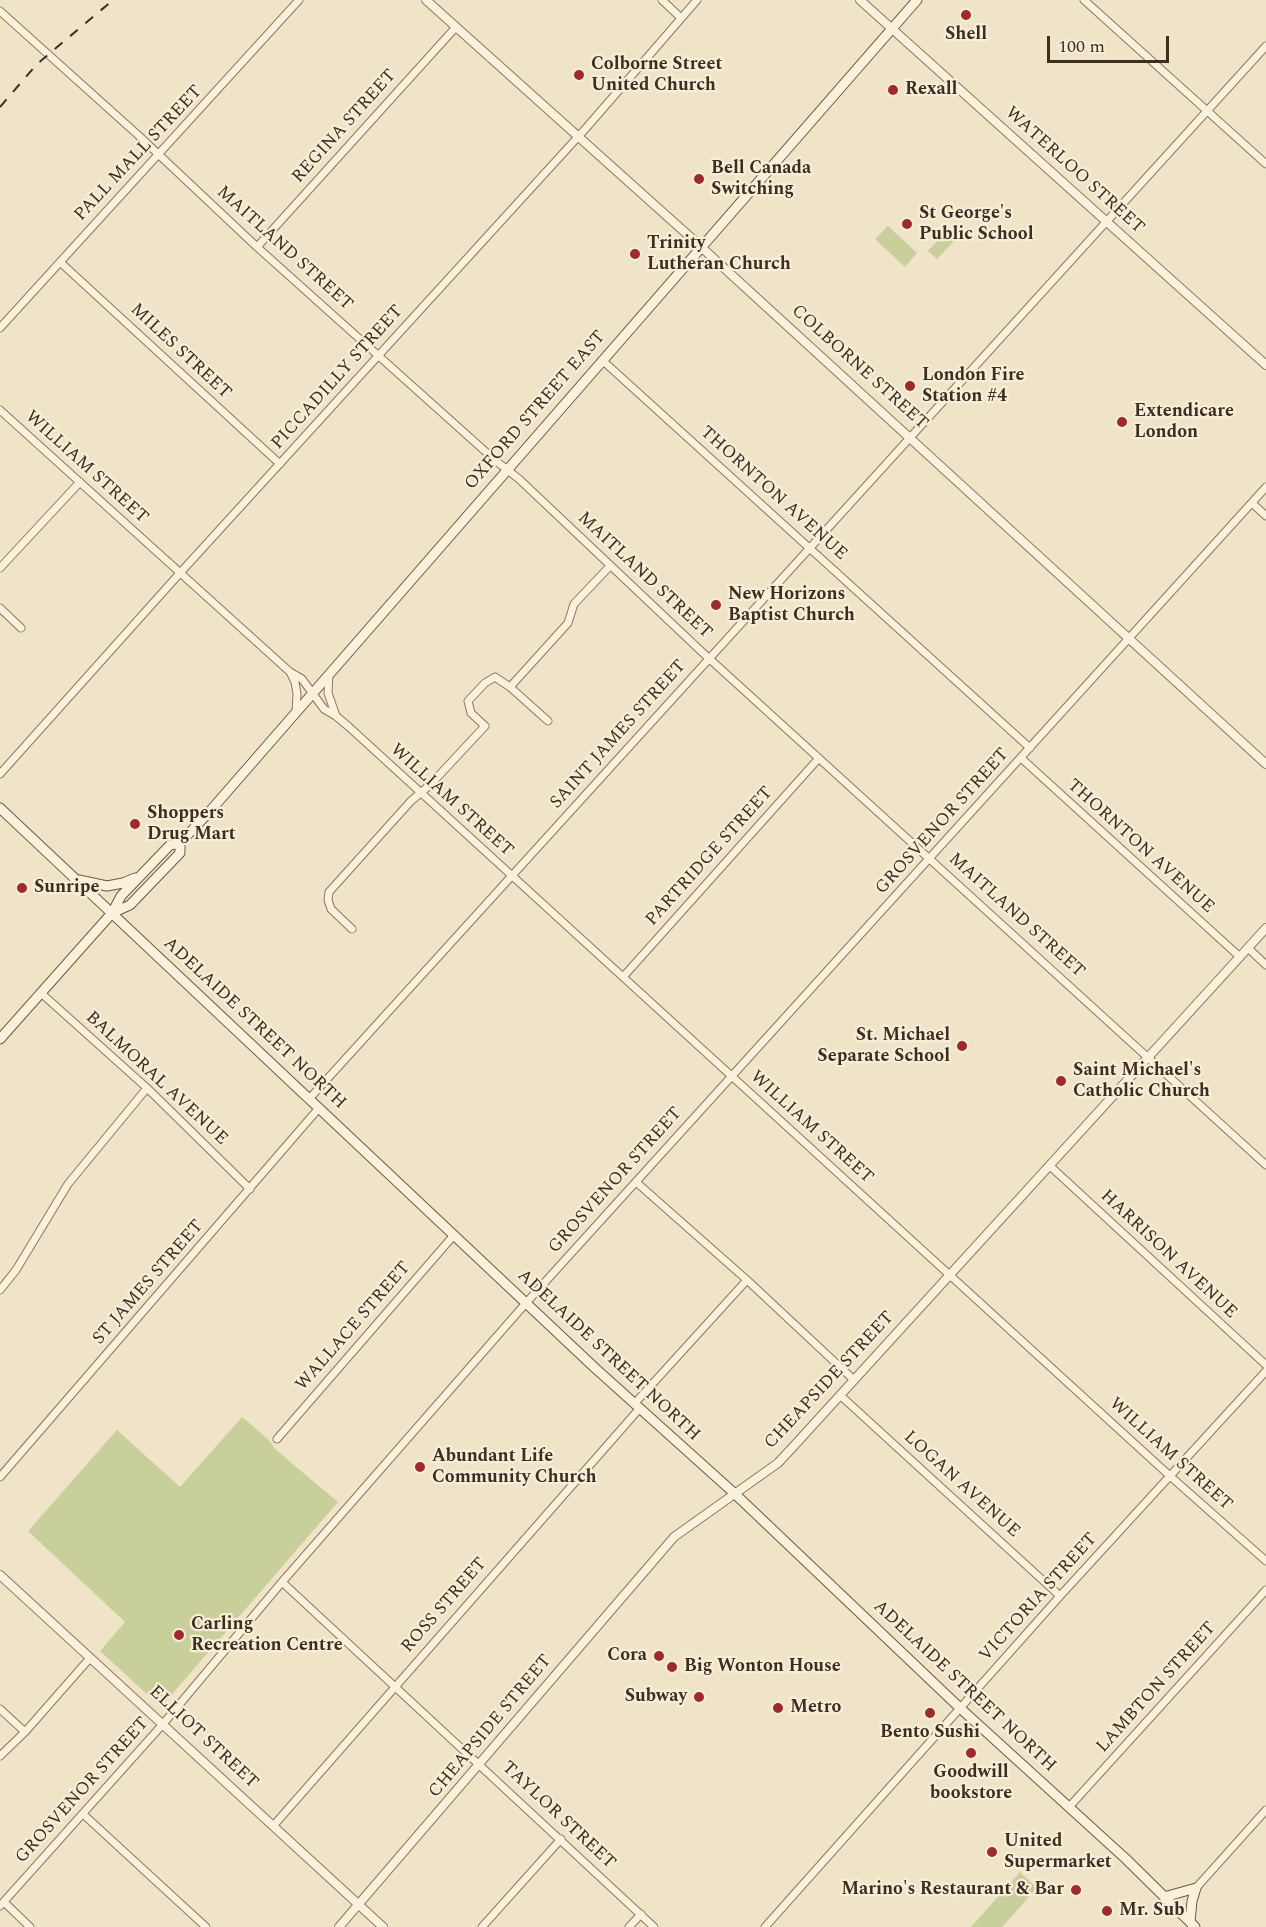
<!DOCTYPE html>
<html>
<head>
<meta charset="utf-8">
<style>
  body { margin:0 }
  #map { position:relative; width:1266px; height:1927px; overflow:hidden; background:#f0e4c8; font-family:Spectral,serif }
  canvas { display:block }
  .scale { position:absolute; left:1047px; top:36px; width:122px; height:27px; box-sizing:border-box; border:3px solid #3d2e20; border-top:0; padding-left:8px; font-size:18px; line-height:21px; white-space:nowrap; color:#3d2e20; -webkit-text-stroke:4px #f7eed8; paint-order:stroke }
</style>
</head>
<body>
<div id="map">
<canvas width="1266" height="1927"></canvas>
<div class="scale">100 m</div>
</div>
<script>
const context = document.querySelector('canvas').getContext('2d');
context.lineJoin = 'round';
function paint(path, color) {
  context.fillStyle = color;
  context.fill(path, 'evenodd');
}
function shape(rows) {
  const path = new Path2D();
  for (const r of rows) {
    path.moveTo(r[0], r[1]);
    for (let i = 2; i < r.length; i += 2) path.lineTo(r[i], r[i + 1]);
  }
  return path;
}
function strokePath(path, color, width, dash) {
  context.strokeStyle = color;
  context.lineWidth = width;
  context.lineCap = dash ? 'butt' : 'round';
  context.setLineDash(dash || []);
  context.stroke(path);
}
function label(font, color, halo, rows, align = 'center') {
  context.font = font + ' Spectral,serif';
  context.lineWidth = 4.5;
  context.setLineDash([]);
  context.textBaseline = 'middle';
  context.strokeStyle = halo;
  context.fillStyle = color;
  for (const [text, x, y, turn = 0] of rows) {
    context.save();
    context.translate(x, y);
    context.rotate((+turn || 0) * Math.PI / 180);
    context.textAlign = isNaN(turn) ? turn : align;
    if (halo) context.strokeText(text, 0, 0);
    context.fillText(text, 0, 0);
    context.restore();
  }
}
paint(shape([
  [888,226,917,253,905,267,875,239],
  [945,233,954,241,937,259,928,251],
  [242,1417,268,1439,275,1449,338,1502,161,1707,100,1651,125,1622,28,1531,117,1430,180,1487],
  [1020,1872,1037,1888,1002,1927,971,1927]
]), '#c9cf9b');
const minor = shape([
  [662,0,681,18],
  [1084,0,1266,164],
  [0,11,138,135,257,247,496,461,519,479,702,652,1266,1165],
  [257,247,456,27],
  [60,262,280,464],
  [0,328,299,0],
  [602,360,1030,748],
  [0,410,290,672,302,679,324,709,336,716,349,727,1170,1476,1266,1561],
  [1252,503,1266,516],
  [0,568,80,482],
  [0,608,21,628],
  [290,672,295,682,297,694,296,712],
  [329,675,328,693,336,716],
  [510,687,568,623,574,604,610,566],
  [1021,758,1240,957],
  [0,774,180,573,587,127,697,0],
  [352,929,331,909,328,900,329,892,411,801,431,784,485,726,471,713,468,701,485,683,495,677,510,687,548,721],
  [1248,948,1266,965],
  [623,977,819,758],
  [41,993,147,1088,250,1189],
  [309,1099,1266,46],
  [1050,1166,1266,1365],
  [636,1182,747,1280,854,1380],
  [0,1290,16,1270,68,1184,147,1088],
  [841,1396,1060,1596],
  [635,1403,747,1280],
  [277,1439,454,1235],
  [0,1477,319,1108],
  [282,1582,654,1927],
  [0,1709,25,1732],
  [0,1756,25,1732,90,1658],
  [1070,1806,1266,1590],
  [83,1814,206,1927],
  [274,1825,640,1408],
  [1196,1888,1266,1810],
  [4,1902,30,1927],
  [0,1906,163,1724,282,1582,526,1303,1266,487],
  [482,1927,561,1839],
  [629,1927,641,1914],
  [765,1927,1060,1596,1266,1371]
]);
const tertiary = shape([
  [426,0,688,235,1266,764],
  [860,0,1266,365],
  [0,1575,383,1927],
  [339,1927,674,1537,778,1463,792,1448,1266,928]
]);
const secondary = shape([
  [0,808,595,1368,734,1493,960,1708,1126,1859,1195,1927],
  [79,880,107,886,123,883,135,878],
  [112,913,130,905,180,853,180,843],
  [0,1039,112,913,121,896,170,845,180,843,211,810,917,0],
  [1164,1897,1196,1888],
  [1190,1922,1192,1901,1196,1888]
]);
strokePath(minor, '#8d765c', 9);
strokePath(tertiary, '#8d765c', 10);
strokePath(secondary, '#6f573f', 11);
strokePath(minor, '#faf1dc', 7);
strokePath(tertiary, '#faf1dc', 8);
strokePath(secondary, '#faf1dc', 9);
strokePath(shape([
  [0,107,37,64,113,0]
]), '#3d2e20', 2, [10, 10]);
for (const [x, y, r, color] of [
  [966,15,6,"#9e2a2b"],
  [579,75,6,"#9e2a2b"],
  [893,90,6,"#9e2a2b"],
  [699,179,6,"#9e2a2b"],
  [907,224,6,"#9e2a2b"],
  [635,254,6,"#9e2a2b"],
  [910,386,6,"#9e2a2b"],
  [1122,422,6,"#9e2a2b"],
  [716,605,6,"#9e2a2b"],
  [135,824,6,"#9e2a2b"],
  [22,888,6,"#9e2a2b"],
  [962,1046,6,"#9e2a2b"],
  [1061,1081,6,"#9e2a2b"],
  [420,1467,6,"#9e2a2b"],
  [179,1635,6,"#9e2a2b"],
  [659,1656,6,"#9e2a2b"],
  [672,1667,6,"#9e2a2b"],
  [699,1697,6,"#9e2a2b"],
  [778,1708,6,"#9e2a2b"],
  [930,1713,6,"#9e2a2b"],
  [971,1753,6,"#9e2a2b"],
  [992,1852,6,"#9e2a2b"],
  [1076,1890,6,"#9e2a2b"],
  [1107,1911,6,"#9e2a2b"]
]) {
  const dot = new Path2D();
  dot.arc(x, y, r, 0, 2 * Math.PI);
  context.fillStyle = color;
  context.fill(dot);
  strokePath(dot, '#f7eed8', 2);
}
label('bold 18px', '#3d2e20', '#f7eed8', [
  ["Shell",966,35,"center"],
  ["Colborne Street",591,65],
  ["United Church",591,86],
  ["Rexall",905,90],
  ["Bell Canada",711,169],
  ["Switching",711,190],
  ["St George's",919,214],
  ["Public School",919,235],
  ["Trinity",647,244],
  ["Lutheran Church",647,265],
  ["London Fire",922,376],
  ["Station #4",922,397],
  ["Extendicare",1134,412],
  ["London",1134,433],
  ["New Horizons",728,595],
  ["Baptist Church",728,616],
  ["Shoppers",147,814],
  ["Drug Mart",147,835],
  ["Sunripe",34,888],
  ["St. Michael",950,1036,"right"],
  ["Separate School",950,1057,"right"],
  ["Saint Michael's",1073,1071],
  ["Catholic Church",1073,1092],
  ["Abundant Life",432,1457],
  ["Community Church",432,1478],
  ["Carling",191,1625],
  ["Recreation Centre",191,1646],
  ["Cora",647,1656,"right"],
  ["Big Wonton House",684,1667],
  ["Subway",687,1697,"right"],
  ["Metro",790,1708],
  ["Bento Sushi",930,1733,"center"],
  ["Goodwill",971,1773,"center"],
  ["bookstore",971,1794,"center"],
  ["United",1004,1842],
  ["Supermarket",1004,1863],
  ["Marino's Restaurant & Bar",1064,1890,"right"],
  ["Mr. Sub",1119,1911]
], 'left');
label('18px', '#3d2e20', '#f7eed8', [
  ["REGINA STREET",345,127,-48],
  ["PALL MALL STREET",139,154,-47],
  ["WATERLOO STREET",1074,171,42],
  ["MAITLAND STREET",284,249,42],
  ["MILES STREET",180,352,43],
  ["COLBORNE STREET",859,368,42],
  ["PICCADILLY STREET",338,378,-48],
  ["OXFORD STREET EAST",536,411,-49],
  ["WILLIAM STREET",86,468,42],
  ["THORNTON AVENUE",773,494,42],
  ["MAITLAND STREET",644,576,43],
  ["SAINT JAMES STREET",619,735,-48],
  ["WILLIAM STREET",451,801,42],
  ["GROSVENOR STREET",943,822,-48],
  ["THORNTON AVENUE",1140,847,42],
  ["PARTRIDGE STREET",710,857,-48],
  ["MAITLAND STREET",1016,916,42],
  ["ADELAIDE STREET NORTH",254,1024,43],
  ["BALMORAL AVENUE",156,1079,43],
  ["WILLIAM STREET",811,1128,42],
  ["GROSVENOR STREET",616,1181,-48],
  ["HARRISON AVENUE",1168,1255,43],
  ["ST JAMES STREET",149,1283,-49],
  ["WALLACE STREET",354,1327,-49],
  ["ADELAIDE STREET NORTH",608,1356,43],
  ["CHEAPSIDE STREET",830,1381,-47],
  ["WILLIAM STREET",1170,1455,42],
  ["LOGAN AVENUE",961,1485,42],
  ["VICTORIA STREET",1039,1598,-48],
  ["ROSS STREET",445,1606,-49],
  ["ADELAIDE STREET NORTH",964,1687,43],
  ["LAMBTON STREET",1157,1688,-48],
  ["CHEAPSIDE STREET",491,1727,-50],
  ["ELLIOT STREET",203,1738,43],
  ["GROSVENOR STREET",83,1791,-48],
  ["TAYLOR STREET",558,1816,43]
]);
</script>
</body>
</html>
